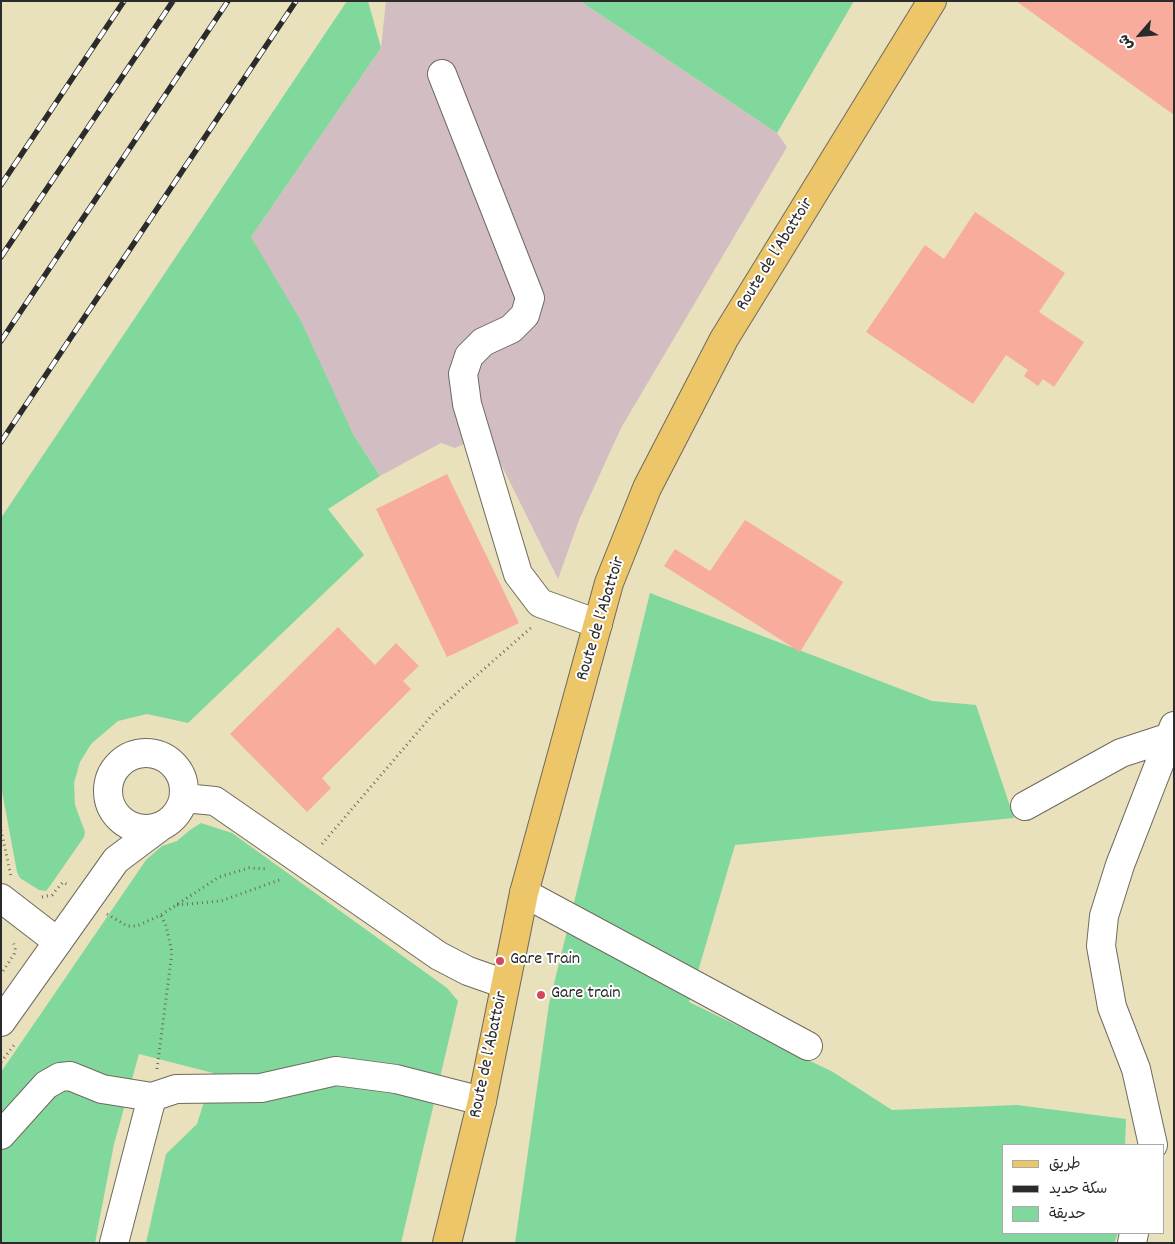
<!DOCTYPE html>
<html>
<head>
<meta charset="utf-8">
<style>
  body { margin:0 }
  #map { position:relative; width:1175px; height:1244px; overflow:hidden; background:#e9e0bc; font-family:Dekko,"Playpen Sans Arabic",sans-serif }
  canvas { display:block }
  .frame { position:absolute; inset:0; border:2px solid #2b2b2b; pointer-events:none }
  .legend { position:absolute; left:1002px; top:1144px; width:162px; height:90px; box-sizing:border-box; background:#fff; border:1px solid #aaa; margin:0; padding:6px 9px; list-style:none; font-size:15px; color:#2b2b2b }
  .legend li { display:flex; align-items:center; gap:10px; height:25px }
  .legend b { width:25px; border:1px solid #aaa }
  .north { position:absolute; left:1115px; top:10px; width:50px; height:50px; -webkit-text-stroke:4px #fff; paint-order:stroke; rotate:243deg; font-size:14px; font-weight:700; line-height:20px; text-align:center; color:#2b2b2b }
  .north::after { content:''; display:block; margin:auto; width:18px; height:22px; background:#2b2b2b; clip-path:polygon(50% 0,100% 100%,50% 72%,0 100%) }
</style>
</head>
<body>
<div id="map">
<canvas width="1175" height="1244"></canvas>
<div class="frame"></div>
<ul class="legend">
<li><b style="height:6px;background:#ecc669"></b>طريق</li>
<li><b style="height:6px;background:#2b2b2b"></b>سكة حديد</li>
<li><b style="height:14px;background:#81d89c"></b>حديقة</li>
</ul>
<div class="north">ش</div>
</div>
<script>
const context = document.querySelector('canvas').getContext('2d');
context.lineJoin = 'round';
function paint(path, color) {
  context.fillStyle = color;
  context.fill(path, 'evenodd');
}
function shape(rows) {
  const path = new Path2D();
  for (const r of rows) {
    if (r.length === 3) {
      path.moveTo(r[0] + r[2], r[1]);
      path.arc(r[0], r[1], r[2], 0, 2 * Math.PI);
      continue;
    }
    path.moveTo(r[0], r[1]);
    for (let i = 2; i < r.length; i += 2) path.lineTo(r[i], r[i + 1]);
  }
  return path;
}
function strokePath(path, color, width, dash) {
  context.strokeStyle = color;
  context.lineWidth = width;
  context.lineCap = dash ? 'butt' : 'round';
  context.setLineDash(dash || []);
  context.stroke(path);
}
function label(font, color, halo, rows, align = 'center') {
  context.font = font + ' Dekko,sans-serif';
  context.lineWidth = 4;
  context.setLineDash([]);
  context.textBaseline = 'middle';
  context.strokeStyle = halo;
  context.fillStyle = color;
  for (const [text, x, y, turn = 0] of rows) {
    context.save();
    context.translate(x, y);
    context.rotate((+turn || 0) * Math.PI / 180);
    context.textAlign = isNaN(turn) ? turn : align;
    if (halo) context.strokeText(text, 0, 0);
    context.fillText(text, 0, 0);
    context.restore();
  }
}
paint(shape([
  [386,1,580,1,777,133,787,147,621,428,579,520,558,579,486,434,455,448,441,443,380,476,353,434,251,237,381,48]
]), '#d2bec2');
paint(shape([
  [347,1,368,1,381,48,251,237,301,321,353,434,380,476,328,509,364,555,188,723,147,714,118,721,91,744,80,762,74,783,75,805,85,832,84,837,50,886,46,891,39,890,20,878,17,872,1,786,1,518],
  [580,1,854,1,777,133],
  [650,593,932,701,976,705,1014,818,735,845,689,1002,833,1072,892,1110,1017,1105,1126,1119,1125,1145,1004,1145,1004,1233,1118,1233,1114,1243,515,1243,549,1004],
  [201,823,232,833,447,988,458,1001,401,1243,146,1243,166,1154,197,1124,213,1073,139,1054,114,1144,95,1243,1,1243,1,1072,146,860,162,846,177,841,190,830]
]), '#81d89c');
paint(shape([
  [1016,1,1174,1,1174,115],
  [975,212,1065,273,1039,312,1084,342,1054,387,1043,379,1038,386,1024,376,1028,370,1006,355,973,404,866,332,925,245,944,259],
  [447,474,519,623,447,657,376,509],
  [745,520,843,582,800,652,664,566,675,549,710,571],
  [338,627,375,665,396,643,419,666,403,681,411,689,322,778,331,788,307,812,230,734]
]), '#f8ac9d');
const minor = shape([
  [442,74,530,298,525,315,511,329,483,342,469,356,463,374,467,404,518,574,540,603,598,624],
  [146,791,38],
  [184,798,215,801,439,956,468,971,505,984],
  [1025,806,1121,753,1170,737],
  [524,893,808,1046],
  [1,898,58,942],
  [1,1022,116,860,160,827],
  [1,1135,46,1085,60,1077,70,1076,102,1089,152,1097,176,1089,261,1088,336,1071,396,1079,482,1101],
  [1153,1145,1136,1069,1112,1007,1101,946,1104,916,1120,865,1174,726],
  [114,1243,152,1097],
  [1132,1243,1134,1233]
]);
const major = shape([
  [447,1243,482,1101,524,893,609,583,647,488,724,339,932,1]
]);
strokePath(minor, '#6e6a5e', 30);
strokePath(major, '#6e6a5e', 30);
strokePath(shape([
  [1,830,11,876],
  [322,844,434,713,533,626],
  [42,897,52,895,63,882,68,885],
  [177,905,221,901,282,879],
  [107,914,127,926,137,926,161,915,219,877,249,868,267,869],
  [3,971,14,954,15,949,13,941],
  [1,1062,14,1045],
  [157,1069,172,952,166,926,161,915]
]), '#6e6a5e', 3, [1, 4]);
strokePath(minor, '#fff', 28);
strokePath(major, '#ecc669', 28);
const rail = shape([
  [1,185,124,1],
  [1,257,173,1],
  [1,341,228,1],
  [1,442,296,1]
]);
strokePath(rail, '#2b2b2b', 5.5);
strokePath(rail, '#fff', 4, [11]);
for (const [x, y, r, color] of [
  [500,961,5,"#d1495b"],
  [541,995,5,"#d1495b"]
]) {
  const dot = new Path2D();
  dot.arc(x, y, r, 0, 2 * Math.PI);
  context.fillStyle = color;
  context.fill(dot);
  strokePath(dot, '#fff', 2);
}
label('18px', '#2b2b2b', '#fff', [
  ["Route de l’Abattoir",776,255,-58],
  ["Route de l’Abattoir",602,619,-73],
  ["Route de l’Abattoir",490,1055,-78]
]);
label('18px', '#2b2b2b', '#fff', [
  ["Gare Train",510,961],
  ["Gare train",551,995]
], 'left');
</script>
</body>
</html>
